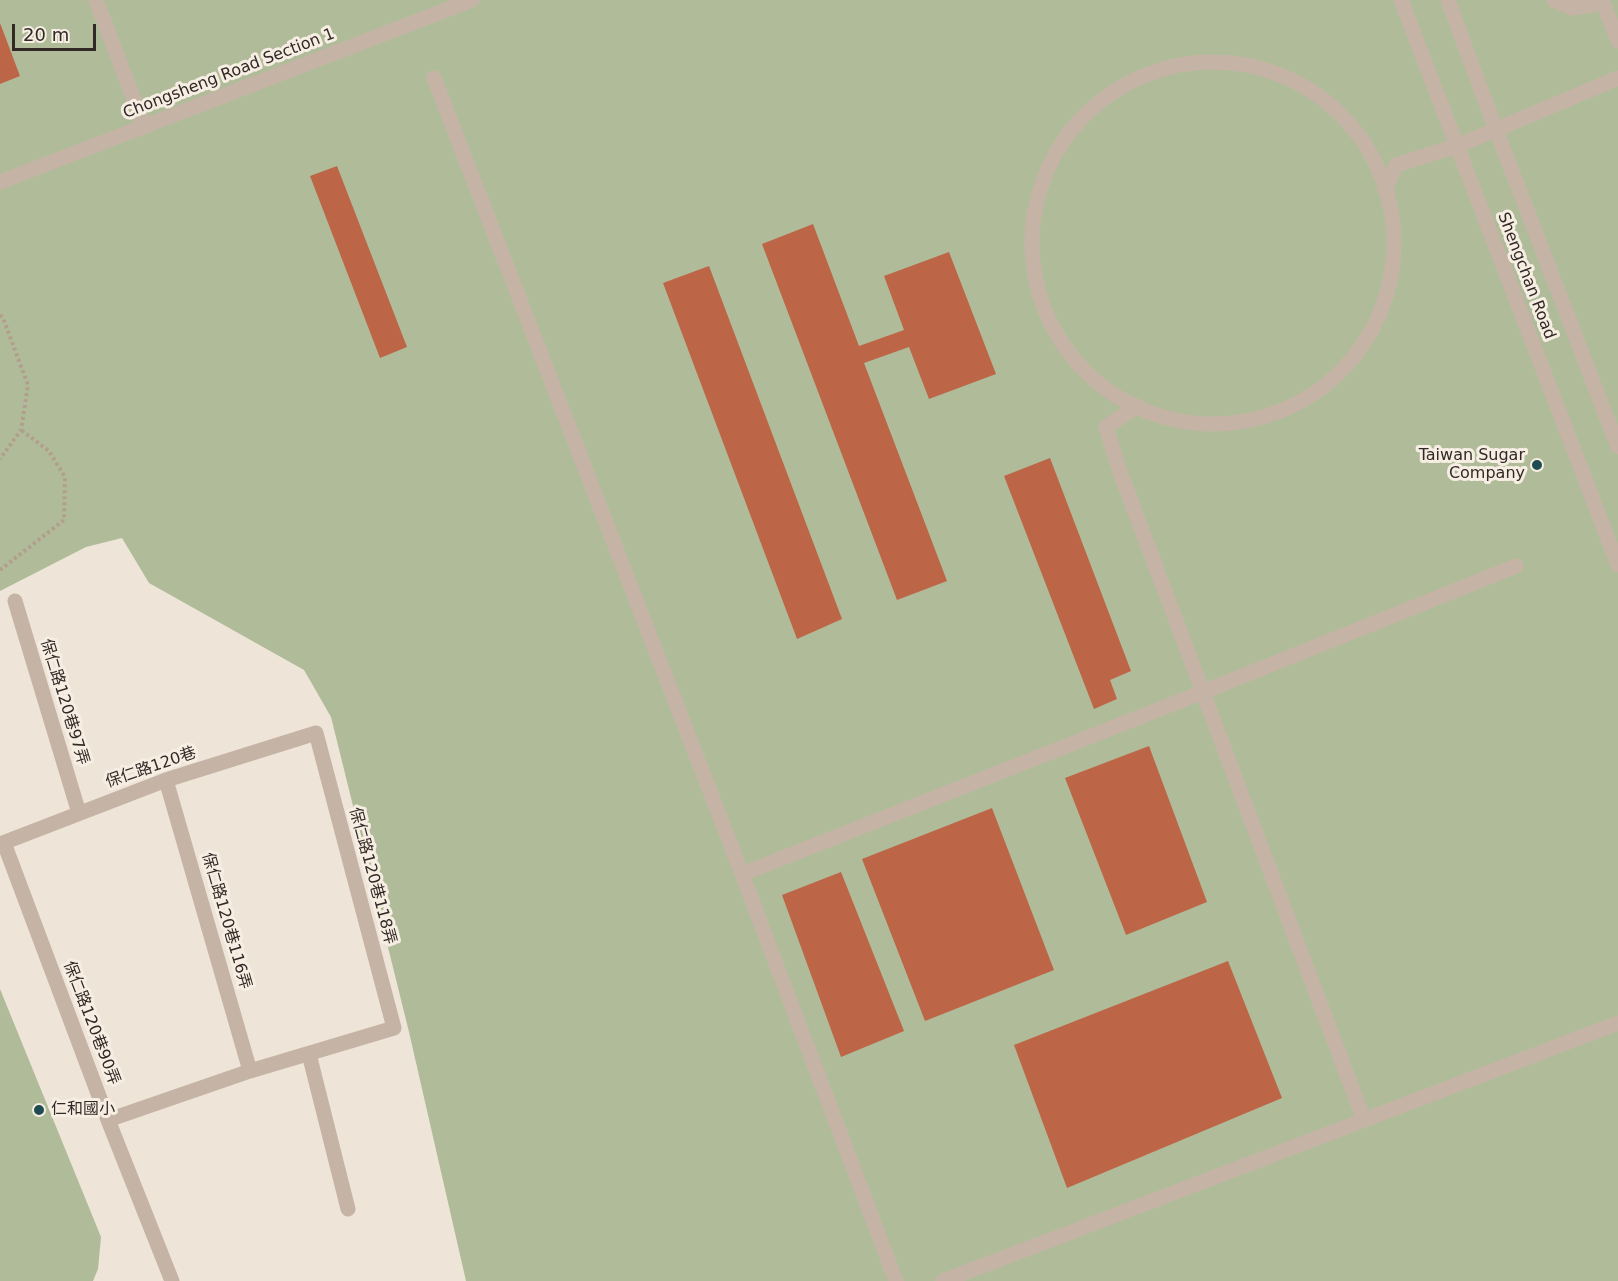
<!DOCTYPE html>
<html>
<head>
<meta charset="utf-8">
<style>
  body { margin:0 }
  #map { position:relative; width:1618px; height:1281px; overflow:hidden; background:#efe4d8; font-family:"DejaVu Sans",sans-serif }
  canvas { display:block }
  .scale { position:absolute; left:12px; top:24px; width:84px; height:27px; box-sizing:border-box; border:3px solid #322926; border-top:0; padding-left:8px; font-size:18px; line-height:21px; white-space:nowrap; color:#322926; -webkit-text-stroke:4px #f7eee3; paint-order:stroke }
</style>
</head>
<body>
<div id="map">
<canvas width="1618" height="1281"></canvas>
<div class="scale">20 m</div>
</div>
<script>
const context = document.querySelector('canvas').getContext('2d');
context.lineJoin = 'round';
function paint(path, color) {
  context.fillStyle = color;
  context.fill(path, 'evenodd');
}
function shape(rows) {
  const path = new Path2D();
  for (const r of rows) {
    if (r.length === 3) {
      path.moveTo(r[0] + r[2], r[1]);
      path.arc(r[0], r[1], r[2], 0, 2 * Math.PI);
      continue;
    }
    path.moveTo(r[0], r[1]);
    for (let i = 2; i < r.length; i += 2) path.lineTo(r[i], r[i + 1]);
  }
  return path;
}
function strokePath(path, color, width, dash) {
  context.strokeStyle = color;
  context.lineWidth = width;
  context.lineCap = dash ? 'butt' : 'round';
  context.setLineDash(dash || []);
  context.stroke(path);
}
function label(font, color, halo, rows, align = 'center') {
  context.font = font + ' "DejaVu Sans","Noto Sans TC",sans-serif';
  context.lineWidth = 6;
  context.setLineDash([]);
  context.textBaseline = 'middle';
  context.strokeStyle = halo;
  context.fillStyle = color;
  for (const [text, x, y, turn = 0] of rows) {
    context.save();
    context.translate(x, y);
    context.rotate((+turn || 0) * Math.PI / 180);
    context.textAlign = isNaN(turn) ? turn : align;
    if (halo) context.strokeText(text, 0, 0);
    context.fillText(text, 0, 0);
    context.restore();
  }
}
paint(shape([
  [0,0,1618,0,1618,1281,466,1281,409,1032,331,717,304,670,149,583,122,538,86,547,0,591],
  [0,989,101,1237,98,1269,93,1281,0,1281]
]), '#b0bc99');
paint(shape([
  [0,23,20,76,0,84],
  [337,166,407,347,380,358,310,176],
  [813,224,859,346,904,330,884,276,949,252,996,374,929,399,909,347,864,363,947,581,897,600,762,244],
  [709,266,842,619,797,639,663,283],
  [1050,458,1131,671,1110,680,1117,699,1094,709,1004,476],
  [1149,746,1207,902,1126,935,1065,778],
  [992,808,1054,970,925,1021,862,859],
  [841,872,904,1031,841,1057,782,895],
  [1228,961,1282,1098,1067,1188,1014,1045]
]), '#bd6547');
strokePath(shape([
  [0,315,3,318,28,385,21,430,0,459],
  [0,570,64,520,65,477,49,451,21,430]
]), '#b19e8f', 4, [3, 3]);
strokePath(shape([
  [96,0,144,126],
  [1401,0,1618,565],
  [1448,0,1487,106,1618,447],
  [1554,0,1573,8,1603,3,1618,41],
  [1213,243,181],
  [434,78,742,874,896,1281],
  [0,182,472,0],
  [1385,190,1396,165,1457,146,1618,78],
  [1137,406,1106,427,1120,472,1364,1120],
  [15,601,79,813],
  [166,780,250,1071],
  [4,843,108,1120,172,1281],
  [0,844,166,780,316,733,394,1028,250,1071,108,1120],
  [742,874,1203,692,1516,566],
  [309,1054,348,1209],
  [943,1281,1618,1023]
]), '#c5b4a5', 15);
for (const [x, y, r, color] of [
  [1537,465,6,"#1e4c50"],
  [39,1110,6,"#1e4c50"]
]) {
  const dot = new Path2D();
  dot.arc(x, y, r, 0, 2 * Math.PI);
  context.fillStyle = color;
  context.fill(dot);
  strokePath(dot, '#f7eee3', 2);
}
label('16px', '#322926', '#f7eee3', [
  ["Chongsheng Road Section 1",229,74,-21],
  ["Shengchan Road",1526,276,69],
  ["保仁路120巷97弄",64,702,73],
  ["保仁路120巷",151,768,-19],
  ["保仁路120巷118弄",372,876,75],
  ["保仁路120巷116弄",226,921,74],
  ["保仁路120巷90弄",91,1023,69]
]);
label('16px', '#322926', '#f7eee3', [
  ["Taiwan Sugar",1525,456],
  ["Company",1525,474],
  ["仁和國小",51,1110,"left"]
], 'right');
</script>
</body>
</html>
